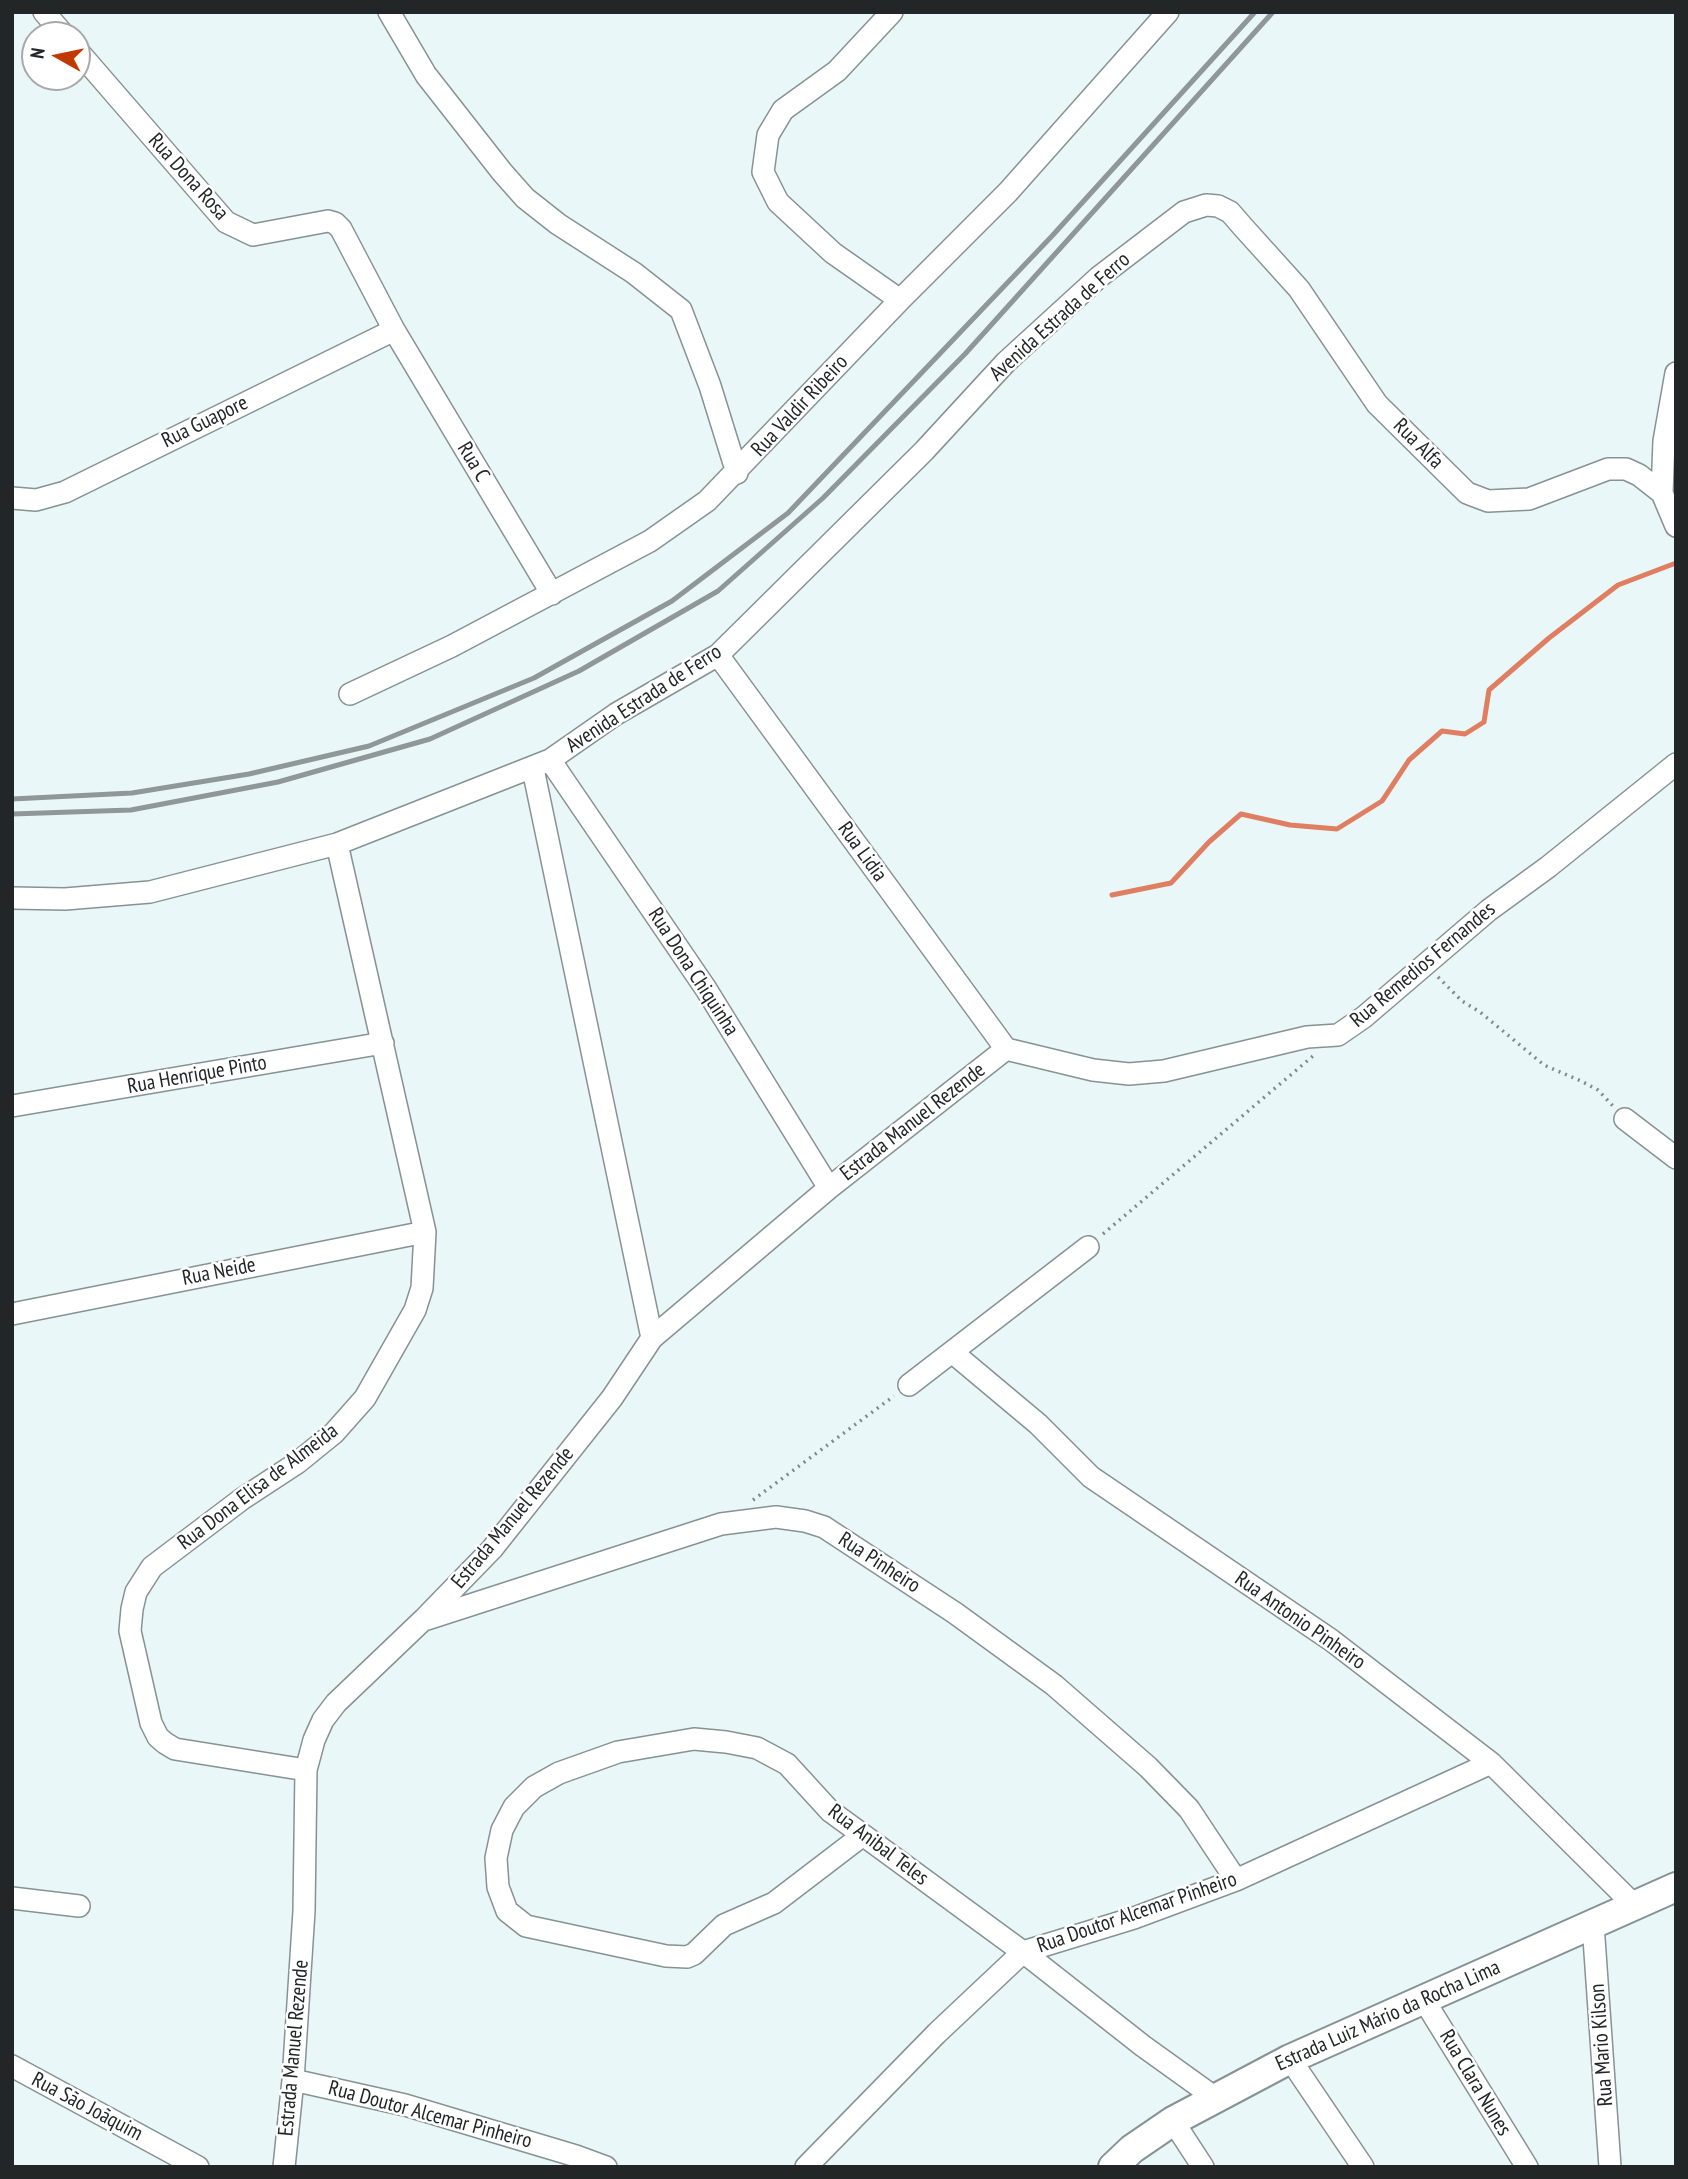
<!DOCTYPE html>
<html>
<head>
<meta charset="utf-8">
<style>
  body { margin:0 }
  #map { position:relative; width:1688px; height:2179px; overflow:hidden; background:#eaf7f9; font-family:"PT Sans Narrow",sans-serif }
  canvas { display:block }
  .frame { position:absolute; inset:0; border:14px solid #222627; pointer-events:none }
  .north { position:absolute; left:21px; top:21px; width:70px; height:70px; box-sizing:border-box; background:#fff; border:2px solid #a7a8a9; border-radius:50%; rotate:279deg; font-size:19px; font-weight:700; line-height:28px; text-align:center; color:#222627 }
  .north::after { content:''; display:block; margin:auto; width:24px; height:32px; background:#c13900; clip-path:polygon(50% 0,100% 100%,50% 72%,0 100%) }
</style>
</head>
<body>
<div id="map">
<canvas width="1688" height="2179"></canvas>
<div class="frame"></div>
<div class="north">N</div>
</div>
<script>
const context = document.querySelector('canvas').getContext('2d');
context.lineJoin = 'round';
function shape(rows) {
  const path = new Path2D();
  for (const r of rows) {
    path.moveTo(r[0], r[1]);
    for (let i = 2; i < r.length; i += 2) path.lineTo(r[i], r[i + 1]);
  }
  return path;
}
function strokePath(path, color, width, dash) {
  context.strokeStyle = color;
  context.lineWidth = width;
  context.lineCap = dash ? 'butt' : 'round';
  context.setLineDash(dash || []);
  context.stroke(path);
}
function label(font, color, halo, rows, align = 'center') {
  context.font = font + ' "PT Sans Narrow",sans-serif';
  context.lineWidth = 5;
  context.setLineDash([]);
  context.textBaseline = 'middle';
  context.strokeStyle = halo;
  context.fillStyle = color;
  for (const [text, x, y, turn = 0] of rows) {
    context.save();
    context.translate(x, y);
    context.rotate((+turn || 0) * Math.PI / 180);
    context.textAlign = isNaN(turn) ? turn : align;
    if (halo) context.strokeText(text, 0, 0);
    context.fillText(text, 0, 0);
    context.restore();
  }
}
strokePath(shape([
  [1112,895,1171,883,1209,842,1241,814,1290,825,1337,829,1382,801,1409,760,1442,731,1465,734,1484,722,1489,690,1549,638,1618,585,1676,563]
]), '#df7e60', 5);
const minor = shape([
  [44,12,64,35],
  [389,12,426,75,502,172,525,198,558,224,634,273,681,310,710,386,737,473],
  [892,12,837,71,783,110,768,135,763,172,778,202,833,253,900,300],
  [77,50,226,222,253,235,328,221,335,223,341,229,394,330,552,594],
  [1676,373,1664,441,1662,493,1676,526],
  [12,498,36,500,65,492,394,330],
  [718,655,1006,1049],
  [350,694,452,646,650,541,707,501,900,300,1008,192,1168,12],
  [550,760,706,989,829,1188],
  [533,769,652,1338],
  [12,898,65,899,150,892,337,844,550,760,616,714,718,655,924,451,1006,362,1099,277,1184,212,1206,205,1218,206,1230,212,1243,227,1299,289,1377,404,1467,493,1488,501,1529,499,1608,469,1626,469,1639,475,1662,493],
  [1006,1049,1093,1070,1129,1074,1164,1071,1307,1037,1338,1035,1364,1017,1489,910,1548,867,1676,764],
  [12,1106,383,1043],
  [1625,1119,1676,1158],
  [12,1314,425,1232],
  [952,1352,1038,1424,1091,1477,1331,1640,1491,1763,1635,1906],
  [909,1385,1088,1247],
  [427,1619,721,1524,776,1517,805,1521,824,1527,955,1613,1054,1685,1148,1767,1189,1809,1236,1880],
  [306,1770,175,1749,165,1743,158,1737,151,1723,130,1631,132,1609,136,1592,152,1567,242,1499,297,1463,334,1433,365,1398,415,1310,422,1288,425,1232,337,844],
  [863,1835,774,1903,724,1925,694,1954,687,1957,666,1956,526,1926,507,1911,498,1887,496,1858,502,1830,514,1807,534,1787,559,1773,618,1752,694,1739,726,1742,757,1748,787,1764,830,1811,863,1835,1031,1958,1143,2046,1214,2097],
  [12,1898,79,1906],
  [1593,1924,1610,2167],
  [1424,2000,1527,2167],
  [1290,2059,1363,2167],
  [12,2066,198,2167],
  [293,2080,405,2105,576,2156,606,2167],
  [1173,2121,1203,2167],
  [284,2167,293,2080,304,1911,306,1770,314,1740,323,1720,336,1703,424,1619,492,1549,612,1398,652,1338,829,1188,1006,1049],
  [806,2167,937,2033,1023,1952,1134,1918,1236,1880,1491,1763]
]);
const major = shape([
  [1113,2167,1132,2149,1173,2121,1290,2059,1676,1887]
]);
strokePath(minor, '#869294', 24);
strokePath(major, '#869294', 32);
strokePath(shape([
  [1438,977,1462,1001,1480,1012,1544,1065,1581,1081,1598,1090,1613,1106],
  [1103,1234,1313,1056],
  [753,1500,894,1396]
]), '#81898a', 3.5, [2, 5]);
strokePath(minor, '#fff', 21);
strokePath(major, '#fff', 28);
strokePath(shape([
  [12,799,132,793,249,774,369,746,534,678,672,601,788,513,1052,236,1255,12],
  [12,814,131,810,278,782,430,739,579,671,718,591,823,498,965,354,1273,12]
]), '#8f9799', 5);
label('21px', '#222627', '#fff', [
  ["Rua Dona Rosa",188,177,48],
  ["Avenida Estrada de Ferro",1060,317,-42],
  ["Rua Valdir Ribeiro",800,406,-47],
  ["Rua Guapore",205,422,-26],
  ["Rua Alfa",1418,444,45],
  ["Rua C",473,462,59],
  ["Avenida Estrada de Ferro",644,699,-33],
  ["Rua Lidia",862,852,54],
  ["Rua Remedios Fernandes",1423,965,-40],
  ["Rua Dona Chiquinha",693,972,57],
  ["Rua Henrique Pinto",197,1075,-10],
  ["Estrada Manuel Rezende",913,1122,-38],
  ["Rua Neide",219,1272,-11],
  ["Rua Dona Elisa de Almeida",258,1487,-37],
  ["Estrada Manuel Rezende",513,1518,-50],
  ["Rua Pinheiro",879,1563,33],
  ["Rua Antonio Pinheiro",1300,1621,35],
  ["Rua Anibal Teles",878,1845,37],
  ["Rua Doutor Alcemar Pinheiro",1137,1913,-19],
  ["Estrada Luiz Mário da Rocha Lima",1388,2016,-24],
  ["Rua Mario Kilson",1602,2045,-94],
  ["Estrada Manuel Rezende",294,2048,-85],
  ["Rua Clara Nunes",1475,2083,59],
  ["Rua São Joãquim",87,2107,28],
  ["Rua Doutor Alcemar Pinheiro",430,2115,15]
]);
</script>
</body>
</html>
